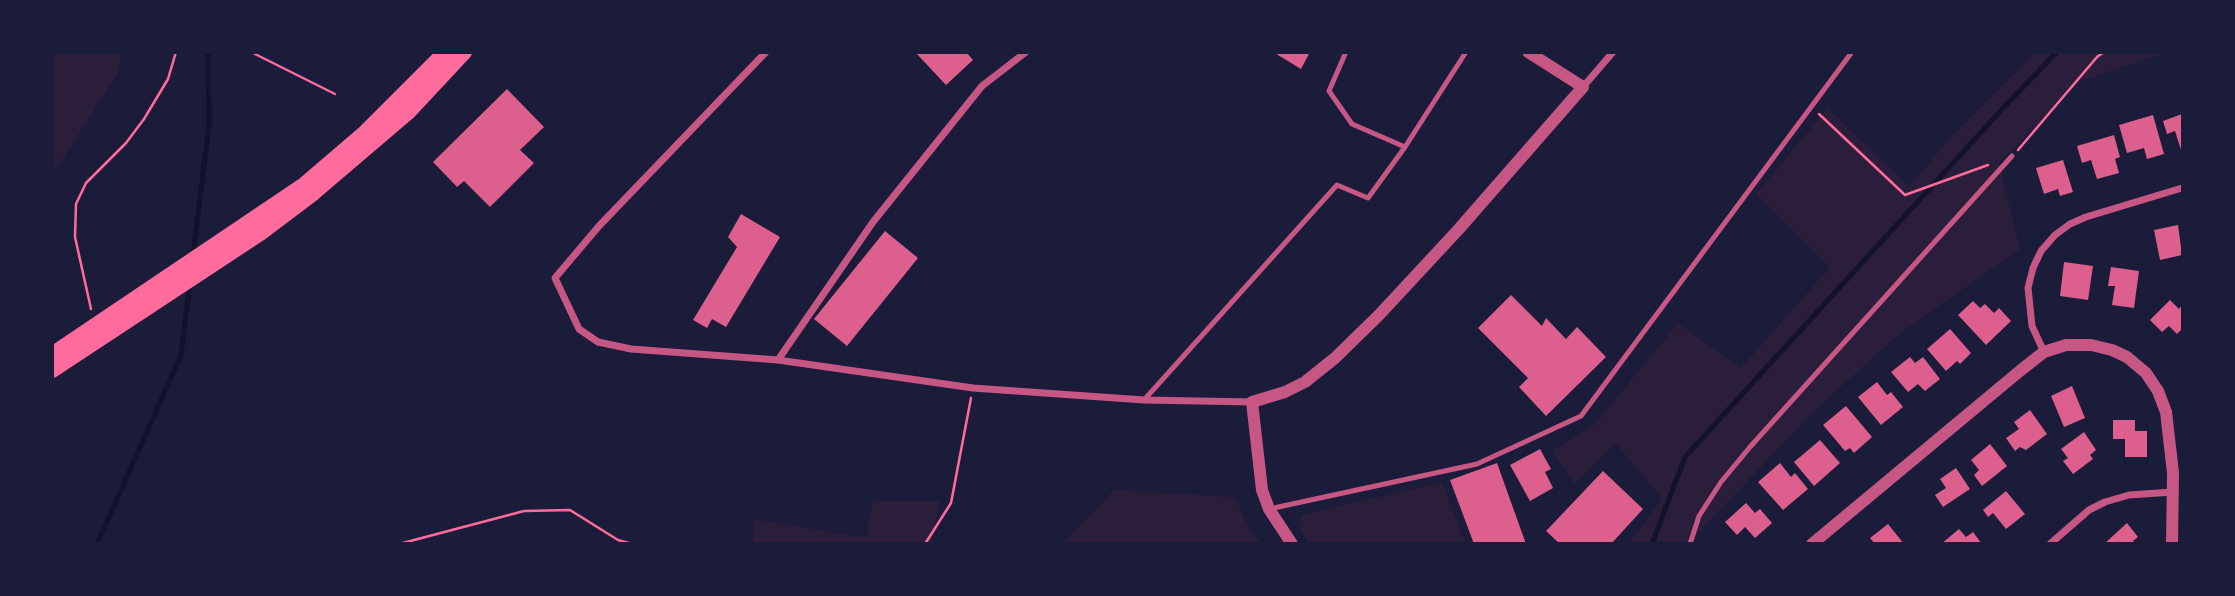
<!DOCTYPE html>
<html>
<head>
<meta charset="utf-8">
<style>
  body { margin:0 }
  #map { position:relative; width:2235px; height:596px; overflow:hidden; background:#1b1b3a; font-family:"Space Grotesk",sans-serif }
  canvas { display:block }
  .frame { position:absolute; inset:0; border:54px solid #1b1b3a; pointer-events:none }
</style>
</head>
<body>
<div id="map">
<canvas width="2235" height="596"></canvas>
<div class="frame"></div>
</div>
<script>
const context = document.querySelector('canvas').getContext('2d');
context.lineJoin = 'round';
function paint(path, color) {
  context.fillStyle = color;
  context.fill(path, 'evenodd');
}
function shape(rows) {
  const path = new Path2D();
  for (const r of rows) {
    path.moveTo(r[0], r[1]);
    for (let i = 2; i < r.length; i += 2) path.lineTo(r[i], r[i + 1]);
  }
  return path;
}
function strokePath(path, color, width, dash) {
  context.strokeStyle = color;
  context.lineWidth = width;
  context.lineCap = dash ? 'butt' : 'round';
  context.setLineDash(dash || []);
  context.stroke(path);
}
paint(shape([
  [53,52,120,53,119,72,53,174],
  [2034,53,2165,53,2079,82,1999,163,2020,249,1898,335,1812,413,1692,540,1695,543,1629,543,1662,499,1616,443,1575,484,1552,451,1594,425,1678,323,1741,368,1830,267,1756,194,1828,108,1909,187,1947,141],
  [1442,482,1465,543,1309,543,1300,530,1299,522,1302,515],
  [1114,490,1235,497,1250,531,1261,543,1063,543],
  [873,501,939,501,932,543,753,544,754,519,866,538]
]), '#2a1e3b');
strokePath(shape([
  [193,255,209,125,208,52],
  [97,544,181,355,190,282],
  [1652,544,1685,457,2005,106,2057,52]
]), '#12122b', 5);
paint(shape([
  [915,52,966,52,973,60,946,85],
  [1273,52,1310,52,1301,69],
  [507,89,544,127,520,150,534,163,490,207,464,181,457,187,433,162],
  [2182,114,2182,153,2175,131,2167,134,2163,121],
  [2153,115,2164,154,2147,159,2144,148,2127,153,2119,125],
  [2114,135,2120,157,2115,159,2119,173,2097,179,2091,160,2082,163,2077,146],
  [2063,160,2073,192,2060,196,2058,189,2044,194,2036,168],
  [741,214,780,237,726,327,712,319,707,328,693,320,737,247,728,237],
  [2178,225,2182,255,2160,260,2154,230],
  [885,231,918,258,847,346,814,319],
  [2064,262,2093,266,2088,300,2060,296],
  [2111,267,2139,271,2134,308,2112,305,2115,286,2108,286],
  [1511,295,1542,326,1546,318,1566,339,1577,327,1606,357,1546,416,1519,387,1528,378,1478,328],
  [2170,300,2179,309,2182,305,2182,329,2177,334,2169,326,2162,332,2150,320],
  [1973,301,1980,308,1985,304,1994,313,1999,308,2011,321,1986,345,1958,315],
  [1950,329,1971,353,1960,364,1957,361,1946,371,1927,349],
  [1910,357,1915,363,1923,357,1940,379,1925,391,1918,384,1908,392,1891,372],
  [1877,382,1887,395,1891,392,1903,407,1881,425,1858,397],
  [2072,386,2085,418,2064,427,2051,396],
  [1846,406,1872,437,1854,453,1850,448,1845,451,1823,425],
  [2030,410,2047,434,2026,450,2020,447,2015,451,2006,438,2019,429,2014,422],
  [2113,420,2135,420,2135,431,2147,431,2147,457,2125,457,2125,439,2113,439],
  [2084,432,2096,450,2090,455,2093,459,2073,474,2063,461,2068,458,2061,449],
  [1820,440,1840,463,1814,486,1794,462],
  [1990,444,2007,466,1982,486,1974,475,1979,470,1971,460],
  [1540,449,1551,469,1545,472,1553,488,1530,501,1510,465],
  [1497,463,1526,544,1474,544,1450,480],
  [1780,463,1791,477,1795,473,1808,489,1783,510,1758,482],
  [1956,468,1970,489,1943,507,1935,495,1946,488,1940,479],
  [1603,471,1643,509,1611,544,1560,544,1546,531],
  [2006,491,2025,514,2006,529,1993,513,1988,517,1983,510],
  [1746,503,1755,513,1760,509,1772,523,1755,538,1745,527,1737,535,1725,522],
  [2127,523,2138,537,2133,541,2135,544,2104,544],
  [1888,524,1904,544,1875,544,1870,538],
  [1959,529,1966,537,1973,532,1982,544,1941,544]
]), '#dd5f8e');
strokePath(shape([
  [251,52,335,94],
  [1819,114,1905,195,1988,165],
  [2018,150,2097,57,2104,52],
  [91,309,75,237,76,204,86,183,126,143,144,119,168,79,176,52],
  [399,544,524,511,570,510,618,540,632,544],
  [925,544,951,503,971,398]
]), '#ff6b9d', 2.5);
strokePath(shape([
  [1346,52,1329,91,1352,124,1405,147,1466,52],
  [1144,400,1337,185,1368,198,1405,147],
  [1269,509,1477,464,1581,416,1852,52],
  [1690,544,1699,516,1721,482,1750,447,2012,156]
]), '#c65784', 5);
strokePath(shape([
  [766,52,599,226,555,278,579,329,598,342,631,349,778,360,973,388,1144,400,1252,402],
  [1583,87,1613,52],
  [2044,352,2032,326,2028,288,2033,268,2041,251,2055,235,2070,224,2086,217,2182,188],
  [778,360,873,222,982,86,1026,52],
  [2050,544,2089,510,2105,502,2129,495,2173,492]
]), '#c65784', 7);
strokePath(shape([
  [1292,544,1269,509,1262,490,1252,402,1285,392,1305,382,1335,358,1379,315,1458,230,1583,87,1528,52],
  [1812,544,2021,370,2044,352,2066,345,2091,345,2112,350,2127,357,2146,373,2158,391,2166,412,2173,473,2172,544]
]), '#c65784', 12);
strokePath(shape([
  [52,355,303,186,366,132,446,52],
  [52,370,260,233,313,193,408,112,464,52]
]), '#ff6b9d', 16);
</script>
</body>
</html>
